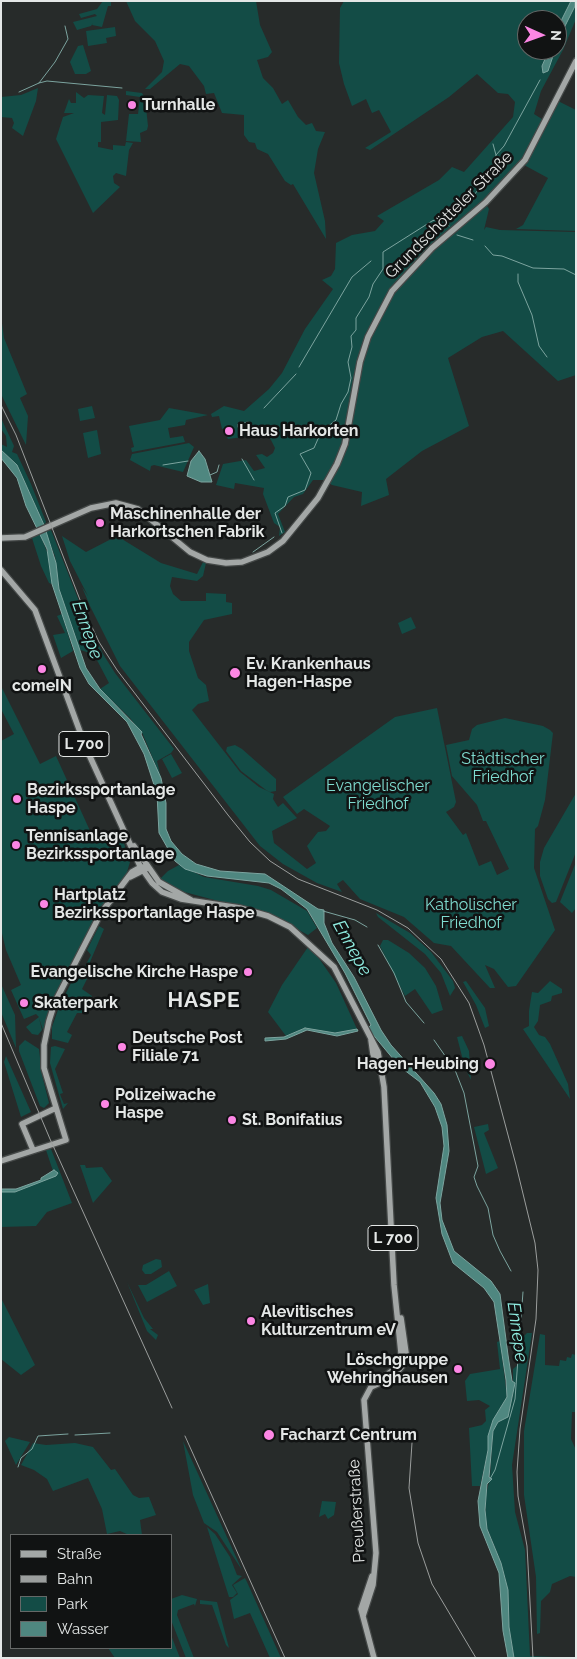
<!DOCTYPE html>
<html>
<head>
<meta charset="utf-8">
<style>
  body { margin:0 }
  #map { position:relative; width:577px; height:1659px; overflow:hidden; background:#272b2a; font-family:Raleway,sans-serif }
  canvas { display:block }
  .frame { position:absolute; inset:0; border:2px solid #e4e7e6; pointer-events:none }
  .legend { position:absolute; left:10px; top:1534px; width:162px; height:115px; box-sizing:border-box; background:#111313; border:1px solid #656867; margin:0; padding:6px 9px; list-style:none; font-size:15px; color:#e4e7e6 }
  .legend li { display:flex; align-items:center; gap:10px; height:25px }
  .legend b { width:25px; border:1px solid #656867 }
  .north { position:absolute; left:517px; top:10px; width:50px; height:50px; box-sizing:border-box; background:#111313; border:1px solid #656867; border-radius:50%; rotate:92deg; font-size:14px; font-weight:700; line-height:20px; text-align:center; color:#e4e7e6 }
  .north::after { content:''; display:block; margin:auto; width:18px; height:22px; background:#fc86e4; clip-path:polygon(50% 0,100% 100%,50% 72%,0 100%) }
</style>
</head>
<body>
<div id="map">
<canvas width="577" height="1659"></canvas>
<div class="frame"></div>
<ul class="legend">
<li><b style="height:6px;background:#a3a7a6"></b>Straße</li>
<li><b style="height:6px;background:#9b9e9d"></b>Bahn</li>
<li><b style="height:14px;background:#134c46"></b>Park</li>
<li><b style="height:14px;background:#4f8780"></b>Wasser</li>
</ul>
<div class="north">N</div>
</div>
<script>
const context = document.querySelector('canvas').getContext('2d');
context.lineJoin = 'round';
function paint(path, color) {
  context.fillStyle = color;
  context.fill(path, 'evenodd');
}
function shape(rows) {
  const path = new Path2D();
  for (const r of rows) {
    path.moveTo(r[0], r[1]);
    for (let i = 2; i < r.length; i += 2) path.lineTo(r[i], r[i + 1]);
  }
  return path;
}
function strokePath(path, color, width, dash) {
  context.strokeStyle = color;
  context.lineWidth = width;
  context.lineCap = dash ? 'butt' : 'round';
  context.setLineDash(dash || []);
  context.stroke(path);
}
function label(font, color, halo, rows, align = 'center') {
  context.font = font + ' Raleway,sans-serif';
  context.lineWidth = 5;
  context.setLineDash([]);
  context.textBaseline = 'middle';
  context.strokeStyle = halo;
  context.fillStyle = color;
  for (const [text, x, y, turn = 0] of rows) {
    context.save();
    context.translate(x, y);
    context.rotate((+turn || 0) * Math.PI / 180);
    context.textAlign = isNaN(turn) ? turn : align;
    if (halo) context.strokeText(text, 0, 0);
    context.fillText(text, 0, 0);
    context.restore();
  }
}
paint(shape([
  [103,1,111,1,111,6,108,6,102,27,92,25,93,23,91,26,77,30,73,22,97,16,95,14,81,18,79,14,97,9],
  [126,1,256,1,260,25,272,52,268,57,257,60,263,78,273,88,282,104,288,100,298,117,306,125,312,123,316,131,325,132,318,149,314,173,325,221,326,239,293,184,291,185,285,181,268,154,257,149,255,143,249,142,244,135,244,115,222,113,214,93,206,94,204,86,189,66,180,64,150,89,145,89,162,72,164,61,155,41,135,21],
  [344,1,576,1,576,19,563,50,541,91,534,114,545,121,531,150,486,204,489,209,484,230,486,227,500,230,576,232,576,375,558,381,503,331,482,337,448,358,469,426,422,451,386,479,389,495,361,506,362,492,332,485,325,480,313,480,303,494,294,497,278,514,285,532,279,536,280,527,274,523,263,494,264,488,235,483,234,489,216,485,223,464,246,460,254,471,265,468,256,455,262,454,267,457,273,453,275,448,271,440,267,435,263,437,258,435,228,439,227,437,234,435,232,427,222,429,219,416,212,417,211,414,224,406,244,411,269,389,282,373,305,329,333,289,322,280,331,276,335,269,336,243,352,235,375,231,384,221,377,216,439,180,452,167,464,172,513,117,515,102,508,94,498,93,477,74,449,97,370,150,365,148,391,132,379,110,372,113,366,99,352,106,344,84,339,63,340,8],
  [527,20,557,20,557,50,527,50],
  [115,27,116,36,106,38,107,43,88,46,86,31],
  [83,45,91,71,86,74,75,74,70,62,78,46],
  [38,88,36,101,23,136,12,128,14,123,12,118,1,117,1,97,21,95],
  [126,91,142,93,145,98,148,126,147,130,140,133,141,142,126,141,129,114,138,114,140,97,126,95],
  [76,92,84,98,88,95,104,96,102,113,105,115,107,95,117,96,119,100,118,120,101,122,101,142,98,142,98,147,113,150,113,145,125,146,126,142,133,143,129,150,126,176,116,173,113,176,114,183,120,187,93,213,56,139,63,117,74,113,64,113,69,99,71,103,76,103],
  [558,101,576,110,576,231,516,229,523,225,548,178,524,165],
  [1,316,4,338,27,394,20,398,28,416,26,445,1,394],
  [92,406,95,418,80,421,78,409],
  [169,408,208,415,186,420,185,425,168,428,170,438,183,436,185,442,132,452,131,448,134,447,129,426,160,420],
  [1,418,14,446,12,452,17,454,31,484,46,522,44,525,17,465,1,450,1,444,7,447,6,436,1,429],
  [97,430,101,454,88,458,83,433],
  [189,443,194,447,183,472,154,465,151,466,150,471,130,460,132,454],
  [51,530,86,619,103,654,115,673,174,749,171,753,157,761,161,778,141,730,139,730,130,718,100,689,109,683,98,662,92,654,78,649,59,589,55,556,45,532],
  [40,534,49,557,52,584,49,583,41,566,32,538],
  [62,536,86,552,117,536,161,563,197,574,203,562,206,563,203,576,197,581,172,577,170,586,173,594,181,601,206,601,206,593,226,594,226,602,232,603,232,614,204,620,189,642,189,651,198,678,206,685,209,701,198,704,192,710,240,772,259,787,274,794,273,799,278,807,283,803,297,818,272,831,274,843,307,869,316,863,307,846,318,832,326,831,330,826,304,809,297,814,283,797,395,717,437,708,456,802,454,807,446,812,463,835,466,833,479,866,491,861,497,875,509,869,486,821,483,821,477,805,452,776,446,745,469,740,472,729,477,725,505,718,543,726,550,730,553,733,545,800,538,826,535,829,534,868,555,930,516,986,508,987,494,969,485,965,495,988,490,988,451,946,434,943,404,917,360,899,343,880,337,884,342,892,317,883,283,864,260,846,120,666,90,606,82,587,88,596,70,561],
  [62,614,73,651,61,658,53,635,65,633,57,616],
  [411,617,416,628,402,634,398,623],
  [1,686,40,764,56,756,96,844,121,834,130,862,125,879,107,901,51,1007,43,1030,39,1018,42,1030,38,1035,32,1034,26,1027,39,1017,36,1014,24,1019,11,990,21,985,6,950,1,929,1,741,14,734,1,709],
  [235,745,242,749,276,779,276,791,270,792,266,790,241,771,226,751,227,747],
  [171,754,182,773,172,778,162,759],
  [576,793,576,852,556,902,552,903,548,899,540,876,540,862,544,848],
  [576,862,576,908,572,913,560,902],
  [179,865,204,877,258,886,271,890,307,911,317,928,308,935,271,915,173,889,160,879,168,871],
  [376,913,410,933,431,952,453,981,455,988,450,996,441,973,425,954,378,917],
  [99,926,104,929,90,962,92,967,86,969,85,966,91,955,87,950],
  [383,940,388,940,409,953,425,968,436,986,443,1010,432,1014,415,989,405,996,380,946],
  [308,947,318,957,336,983,357,1029,335,1033,305,1028,286,1036,268,1012,282,985],
  [78,969,84,973,87,979,82,989,92,996,84,1013,77,1013,67,1032,72,1035,68,1043,52,1039,52,1027,59,1007],
  [466,981,485,1008,489,1026,485,1028,476,1005,463,982],
  [550,981,562,989,562,993,552,996,551,1001,540,1005,538,1021,534,1027,539,1035,545,1037,550,1044,568,1084,570,1099,523,1029,529,1026,529,1011,532,992,538,993],
  [1,984,15,1015,16,1048,1,1012],
  [462,1036,469,1051,471,1080,465,1068,457,1037],
  [25,1040,39,1049,42,1075,49,1103,44,1108,40,1106,19,1051,19,1046],
  [55,1046,65,1049,55,1069,63,1093,60,1094,61,1097,64,1104,68,1103,63,1109,50,1063,51,1047],
  [6,1056,31,1112,21,1117,4,1062],
  [488,1124,489,1130,484,1133,498,1168,486,1174,474,1127],
  [51,1149,72,1203,47,1212,36,1226,1,1227,1,1192,15,1192,57,1173,53,1171,46,1150],
  [80,1165,85,1165,86,1168,102,1167,112,1181,93,1203],
  [156,1259,161,1260,162,1267,151,1274,145,1274,142,1270,143,1265],
  [169,1271,177,1286,147,1302,138,1285,146,1285],
  [127,1282,144,1318,153,1329,150,1329,158,1335,156,1340,147,1331],
  [208,1284,210,1303,203,1305,194,1290],
  [1,1298,35,1365,21,1375,1,1359],
  [527,1333,532,1333,512,1465,515,1512,525,1550,530,1656,576,1658,514,1658,509,1627,508,1590,501,1563,485,1523,486,1495,490,1478,493,1431,498,1422,508,1416,513,1394,513,1369,521,1362,524,1336],
  [540,1334,545,1335,545,1365,559,1366,560,1360,566,1361,567,1357,571,1358,572,1354,576,1355,576,1412,572,1412,571,1439,576,1450,576,1577,570,1576,552,1584,550,1592,541,1601,540,1633,537,1634,536,1577,524,1495,524,1431],
  [500,1341,507,1397,493,1420,488,1436,488,1450,480,1486,472,1486,469,1428,482,1425,486,1421,485,1410,490,1406,479,1400,467,1401,465,1381,470,1374,500,1369,497,1342],
  [9,1437,30,1442,16,1465,5,1441],
  [183,1441,242,1570,217,1532,204,1523,193,1495],
  [33,1443,46,1445,75,1443,93,1447,111,1470,115,1469,133,1495,139,1498,149,1497,156,1515,140,1520,142,1535,129,1535,120,1531,107,1534,102,1509,88,1478,53,1491,47,1479,34,1470,21,1465],
  [322,1501,336,1502,334,1515,328,1519,325,1514,319,1517],
  [207,1527,215,1534,230,1557,237,1575,242,1576,232,1585,237,1593,233,1597,229,1597],
  [245,1578,247,1582,281,1658,270,1658,250,1613,234,1619,230,1600,238,1594,233,1585],
  [182,1595,197,1599,195,1606,194,1604,178,1610,177,1615,194,1658,186,1658,171,1620,171,1599],
  [200,1600,217,1602,229,1648,226,1645,212,1605,200,1604],
  [171,1635,180,1658,115,1658,108,1648,171,1648]
]), '#134c46');
const water = shape([
  [571,1,575,1,575,6,557,42,559,25,571,1],
  [549,50,555,50,548,71,543,73,542,66,549,50],
  [1,450,17,465,44,525,56,563,59,589,86,668,100,689,142,732,141,734,161,778,166,803,166,829,171,841,182,854,196,864,220,871,265,874,318,909,324,910,324,923,332,943,354,977,381,1030,391,1045,434,1093,441,1104,447,1125,449,1151,440,1203,442,1220,454,1251,491,1281,500,1294,508,1355,512,1381,515,1383,508,1417,498,1422,493,1431,489,1477,492,1479,487,1484,485,1510,487,1529,501,1563,508,1590,509,1627,514,1658,508,1658,503,1631,499,1573,480,1526,478,1501,488,1450,488,1436,493,1420,507,1397,506,1380,494,1302,484,1288,453,1263,442,1234,436,1198,444,1146,442,1127,435,1107,420,1082,399,1066,370,1031,369,1027,371,1025,345,973,307,909,281,889,269,883,207,876,185,869,175,861,159,833,157,794,144,754,127,722,89,684,80,668,52,584,47,549,26,506,17,478,1,458,1,450],
  [199,451,205,459,212,482,201,482,187,476,191,461,199,451],
  [305,1028,335,1033,357,1029,358,1031,337,1036,307,1030,286,1039,265,1041,265,1038,284,1037,305,1028],
  [54,1170,58,1173,56,1176,15,1192,1,1192,1,1189,16,1189,41,1180,41,1178,54,1170]
]);
paint(water, '#4f8780');
strokePath(water, '#7ca49f', 1);
strokePath(shape([
  [39,83,47,81,122,88],
  [19,92,39,83,55,62,68,39,65,26],
  [493,144,496,155],
  [461,210,485,182,494,167,496,155,504,146,540,80],
  [444,219,449,226],
  [457,235,473,240],
  [485,246,493,255,502,256,533,268,564,269,576,275],
  [518,274,518,282,532,315,539,346,547,357],
  [299,367,352,277,371,261],
  [264,408,296,374],
  [238,427,238,424,248,422],
  [242,459,254,480],
  [163,465,188,461],
  [210,475,217,472,219,465],
  [282,533,275,513,285,506,288,497,305,490,311,473,300,454,314,448,321,432,336,420,341,404,348,392,351,378,348,362,352,347,351,336,356,330,356,318,369,297,373,284,383,269,383,252,432,221,454,213],
  [253,552,274,537],
  [323,911,355,920,367,927],
  [378,945,394,973,406,1002,424,1023],
  [434,1040,455,1070,464,1093,478,1166,474,1177,477,1186,488,1208,493,1235,500,1251,511,1271],
  [75,1435,110,1433],
  [18,1467,21,1458,32,1449,38,1436,68,1434],
  [490,1479,495,1470,515,1399,523,1292]
]), '#7ca49f', 1);
const major = shape([
  [1,538,25,537,91,508,116,503,138,509,190,552,207,560,226,563,242,562,268,552,283,541,318,498,337,464,345,444,360,362,368,337,392,291,432,248,486,202,525,160,576,61],
  [1,570,35,610,86,748,140,866,152,883,162,892,181,899,240,908,268,916,290,927,334,967,378,1052,384,1087,394,1285,401,1353,396,1368,372,1385,364,1400,376,1553,373,1585,363,1616],
  [134,846,159,882,191,900],
  [130,877,146,869],
  [371,1040,373,1054,381,1073],
  [33,1150,22,1124,56,1108],
  [1,1161,66,1140,44,1068,44,1045,49,1021,55,1002,101,913,132,872,141,867,148,867],
  [371,1387,393,1377,403,1365,406,1353,401,1318],
  [372,1576,361,1609,374,1658]
]);
strokePath(major, '#454948', 8);
strokePath(major, '#a3a7a6', 5.5);
strokePath(shape([
  [1,405,16,435,84,610,99,642,117,670,228,815,250,842,270,861,298,879,377,910,408,928,441,959,469,1003,484,1045,516,1165,535,1243,538,1270,536,1319,520,1429,517,1472,518,1496,527,1546,533,1658],
  [1,1023,50,1139,172,1408],
  [185,1436,285,1658],
  [412,1443,409,1488,418,1543,432,1584,476,1658]
]), '#9b9e9d', 1);
for (const [x, y, r, color] of [
  [132,105,5,"#fc86e4"],
  [229,431,5,"#fc86e4"],
  [100,523,5,"#fc86e4"],
  [42,669,5,"#fc86e4"],
  [235,673,6,"#fc86e4"],
  [17,799,5,"#fc86e4"],
  [16,845,5,"#fc86e4"],
  [44,904,5,"#fc86e4"],
  [248,972,5,"#fc86e4"],
  [24,1003,5,"#fc86e4"],
  [122,1047,5,"#fc86e4"],
  [490,1064,6,"#fc86e4"],
  [105,1104,5,"#fc86e4"],
  [232,1120,5,"#fc86e4"],
  [251,1321,5,"#fc86e4"],
  [458,1369,5,"#fc86e4"],
  [269,1435,6,"#fc86e4"]
]) {
  const dot = new Path2D();
  dot.arc(x, y, r, 0, 2 * Math.PI);
  context.fillStyle = color;
  context.fill(dot);
  strokePath(dot, '#111313', 2);
}
for (const [x, y, w] of [
  [84,744,50],
  [393,1238,50]
]) {
  const box = new Path2D();
  box.roundRect(x - w / 2, y - 12.5, w, 25, 4);
  context.fillStyle = '#111313';
  context.fill(box);
  strokePath(box, '#e4e7e6', 1);
}
label('bold 15px', '#e4e7e6', null, [
  ["L 700",84,744],
  ["L 700",393,1238]
]);
label('bold 16px', '#e4e7e6', '#111313', [
  ["Turnhalle",142,105],
  ["Haus Harkorten",239,431],
  ["Maschinenhalle der",110,514],
  ["Harkortschen Fabrik",110,532],
  ["Ev. Krankenhaus",246,664],
  ["Hagen-Haspe",246,682],
  ["comeIN",42,686,"center"],
  ["Bezirkssportanlage",27,790],
  ["Haspe",27,808],
  ["Tennisanlage",26,836],
  ["Bezirkssportanlage",26,854],
  ["Hartplatz",54,895],
  ["Bezirkssportanlage Haspe",54,913],
  ["Evangelische Kirche Haspe",238,972,"right"],
  ["Skaterpark",34,1003],
  ["Deutsche Post",132,1038],
  ["Filiale 71",132,1056],
  ["Hagen-Heubing",479,1064,"right"],
  ["Polizeiwache",115,1095],
  ["Haspe",115,1113],
  ["St. Bonifatius",242,1120],
  ["Alevitisches",261,1312],
  ["Kulturzentrum eV",261,1330],
  ["Löschgruppe",448,1360,"right"],
  ["Wehringhausen",448,1378,"right"],
  ["Facharzt Centrum",280,1435]
], 'left');
label('16px', '#e4e7e6', '#111313', [
  ["Grundschötteler Straße",449,215,-45],
  ["Preußerstraße",357,1511,-93]
]);
label('16px', '#7fdcd0', '#111313', [
  ["Städtischer",503,759],
  ["Friedhof",503,777],
  ["Evangelischer",378,786],
  ["Friedhof",378,804],
  ["Katholischer",471,905],
  ["Friedhof",471,923]
]);
label('italic 18px', '#8fece0', '#111313', [
  ["Ennepe",87,630,71],
  ["Ennepe",352,948,61],
  ["Ennepe",517,1332,82]
]);
context.letterSpacing = '1px';
label('bold 21px', '#e4e7e6', '#111313', [
  ["HASPE",204,1001]
]);
context.letterSpacing = '0px';
</script>
</body>
</html>
